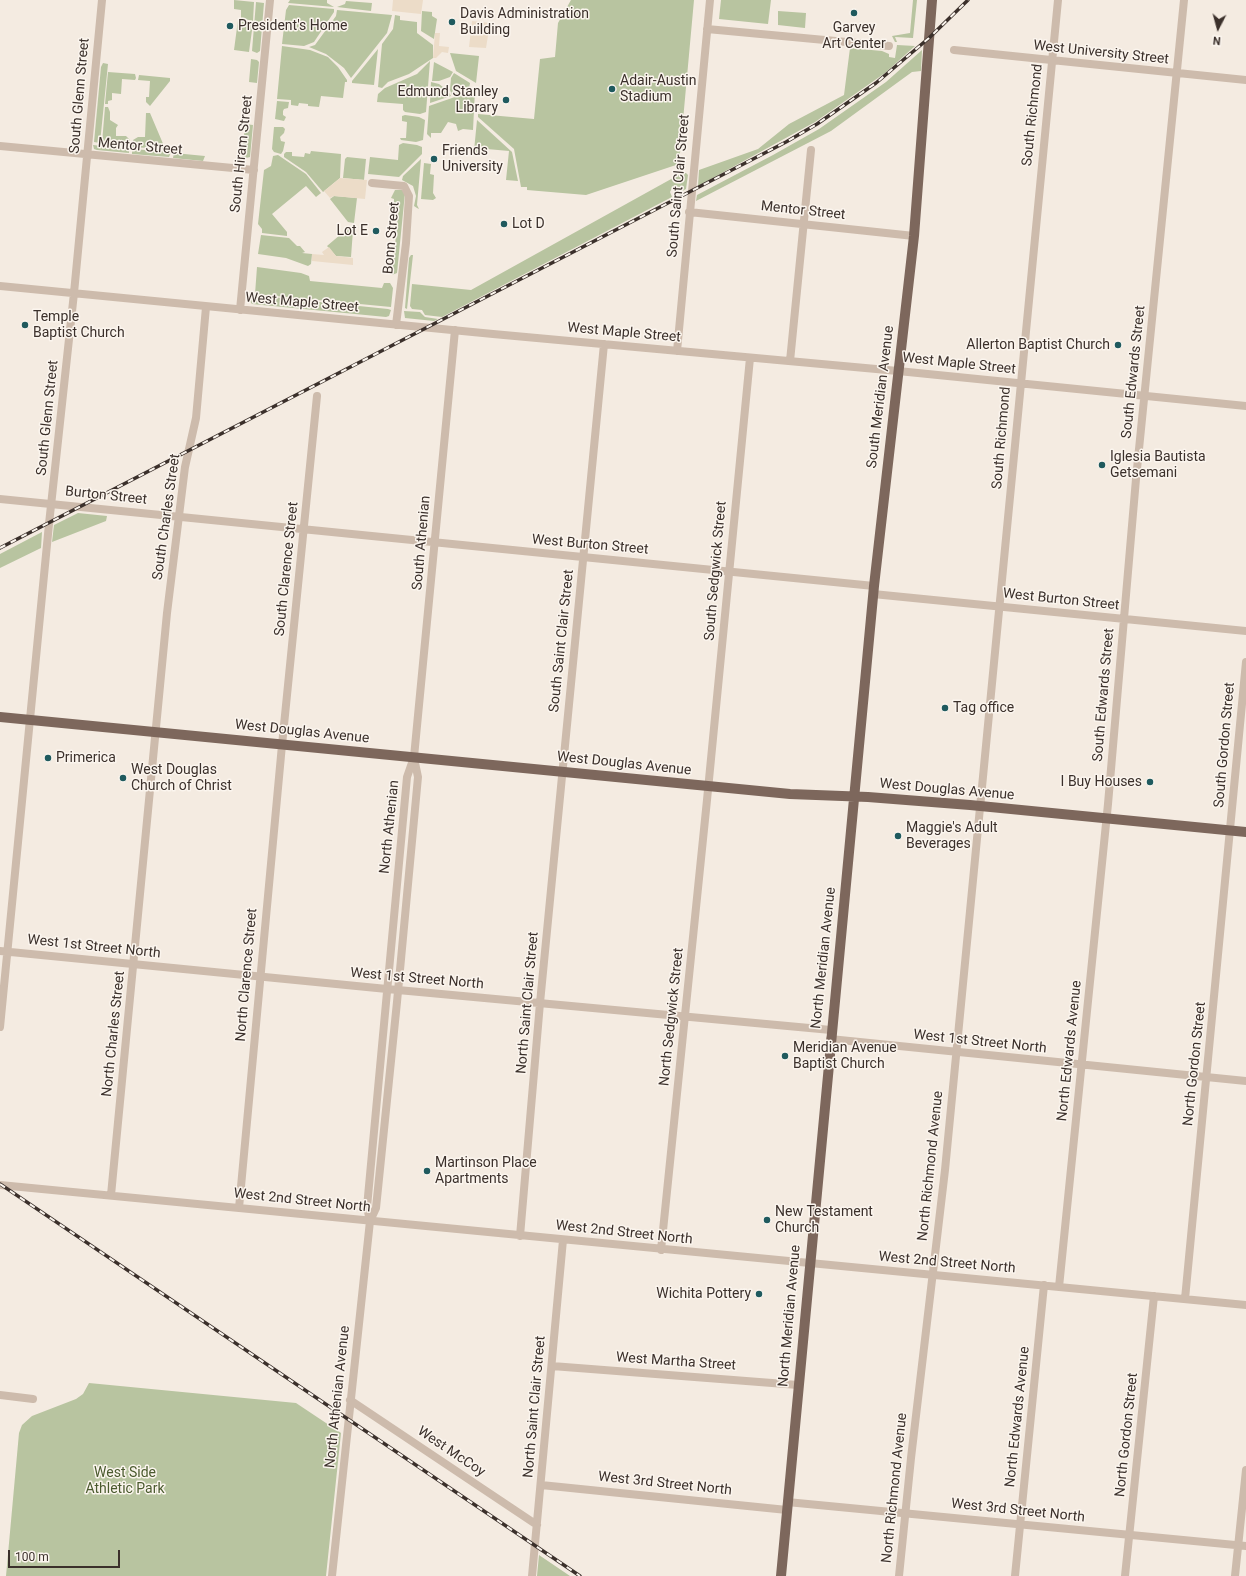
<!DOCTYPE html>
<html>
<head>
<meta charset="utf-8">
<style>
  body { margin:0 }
  #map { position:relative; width:1246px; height:1576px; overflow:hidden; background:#f4ebe1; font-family:Roboto,sans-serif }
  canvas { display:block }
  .north { position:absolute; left:1198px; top:8px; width:40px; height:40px; -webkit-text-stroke:3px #fbf5ee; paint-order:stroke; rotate:186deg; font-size:11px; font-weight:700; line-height:16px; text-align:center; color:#3b302b }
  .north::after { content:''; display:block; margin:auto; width:14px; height:18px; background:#3b302b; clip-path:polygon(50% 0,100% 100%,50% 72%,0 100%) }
  .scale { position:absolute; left:8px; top:1550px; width:112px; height:18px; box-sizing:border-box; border:2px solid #3b302b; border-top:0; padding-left:5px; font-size:12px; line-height:14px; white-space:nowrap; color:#3b302b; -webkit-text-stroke:3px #fbf5ee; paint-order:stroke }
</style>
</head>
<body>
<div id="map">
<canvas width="1246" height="1576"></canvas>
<div class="north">N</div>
<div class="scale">100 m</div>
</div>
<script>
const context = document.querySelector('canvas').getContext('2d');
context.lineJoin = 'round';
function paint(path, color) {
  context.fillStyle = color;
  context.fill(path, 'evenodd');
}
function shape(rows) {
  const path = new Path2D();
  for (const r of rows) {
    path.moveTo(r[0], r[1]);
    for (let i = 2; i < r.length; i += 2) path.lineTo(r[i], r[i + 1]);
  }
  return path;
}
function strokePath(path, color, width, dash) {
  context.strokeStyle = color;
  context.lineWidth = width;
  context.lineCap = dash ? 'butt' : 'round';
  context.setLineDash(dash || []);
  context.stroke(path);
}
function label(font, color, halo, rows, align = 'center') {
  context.font = font + ' Roboto,sans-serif';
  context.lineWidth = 3;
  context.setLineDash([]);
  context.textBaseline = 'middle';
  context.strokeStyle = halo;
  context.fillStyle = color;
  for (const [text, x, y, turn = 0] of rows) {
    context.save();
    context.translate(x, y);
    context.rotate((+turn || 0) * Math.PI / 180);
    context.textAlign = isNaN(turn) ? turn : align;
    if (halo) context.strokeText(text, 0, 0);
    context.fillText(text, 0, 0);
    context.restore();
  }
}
paint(shape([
  [234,0,254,2,253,21,241,18,241,10,234,9],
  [290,0,327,0,327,3,334,7,288,3],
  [571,0,694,0,679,164,586,195,527,190,527,187,521,187,514,149,478,117,478,114,534,119,540,59,555,57,558,23],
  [721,0,771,0,768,24,719,19],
  [913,0,917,0,913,38,895,37,897,42,895,42,892,36,910,33],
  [346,1,372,3,371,11,337,7,345,4],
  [256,2,264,3,260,51,257,53,252,51],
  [289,5,334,9,334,12,314,42,304,46,282,44,286,10],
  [337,10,392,15,387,33,351,78,344,68,326,54,309,47,315,45,336,16],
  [422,11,432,12,432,16,437,19,434,39,421,31],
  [778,11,806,13,805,28,778,25],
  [395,15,400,16,400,20,417,22,417,33,433,45,433,58,409,74,388,82,382,88,378,87,382,44,393,29],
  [238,20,253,23,249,52,234,50],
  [897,45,915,46,885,73,815,122,698,186,699,170,758,149,789,124,844,95,850,48,882,51,889,54,889,57,895,58],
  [282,46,310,50,328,57,338,67,347,80,347,82,345,82,343,98,321,96,319,107,308,106,308,104,299,103,298,106,291,105,291,100,277,99],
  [378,49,374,85,352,83,352,81],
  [922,50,921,71,912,72,831,131,696,201,697,195,773,155,819,129,886,82],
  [450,53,479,56,476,83,456,71],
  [251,59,257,60,259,62,257,83,249,82],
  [430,61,426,112,420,114,405,112,403,110,403,104,377,102,378,94,385,88,417,74],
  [434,62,453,72,450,77,439,81,432,81],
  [103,63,108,64,100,143,94,142,101,67],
  [108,72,135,74,136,78,135,80,122,79,121,94,112,93,112,100,108,101,108,104,105,104],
  [454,73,470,83,469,89,452,95,450,90,451,78],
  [139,75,170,78,170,81,150,106,146,102,146,97,149,97,150,81,138,80],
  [431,82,439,84,448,91,451,96,430,103],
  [475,90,473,130,463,129,458,131,456,124,448,122,441,133,431,133,431,138,427,134,429,106],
  [277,101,289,102,288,108,284,109,283,111,283,115,286,117,284,121,275,119],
  [105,107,108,107,110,112,110,120,118,125,116,128,116,136,126,136,130,140,129,146,102,143],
  [146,113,150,113,164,146,164,149,132,147,133,140,138,137,145,137],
  [405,115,419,117,425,120,423,140,416,142,401,140,400,138,406,138,407,122,402,121,402,116],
  [477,120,512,152,518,181,506,180,509,151,487,149,486,155,476,153,474,151],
  [245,124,253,125,250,157,246,158,242,157],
  [274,127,283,127,285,129,284,133,280,137,281,141,285,142,283,151,281,154,274,152,272,149],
  [403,143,417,145,422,147,422,154,399,177,368,174,370,157,398,160,399,145],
  [93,145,129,149,129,153,97,150,94,149],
  [132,149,171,152,169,157,132,154],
  [311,151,341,154,340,178,323,192,306,172,284,157,284,154,286,152,292,152,292,156,304,157,305,153,310,154],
  [174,153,205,156,203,161,173,158],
  [278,155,306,174,321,193,316,197,306,186,272,214,287,232,287,236,262,233,262,229,258,224,264,170,271,166,273,156],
  [347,157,366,159,364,180,343,178,345,159],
  [421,159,417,205,419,209,417,208,414,206,416,196,413,186,402,180,403,176],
  [424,163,431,164,430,174,434,175,433,193,436,198,433,200,421,199],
  [682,173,686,173,688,175,686,189,679,193,678,188,672,188,670,192,672,197,442,317,425,315,422,310,412,309,410,306,412,284,471,290],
  [395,190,402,190,405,193,397,273,392,275,399,205,394,205,394,199,391,198],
  [334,196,357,198,354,223,348,222,330,199],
  [347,229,353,230,351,257,336,256,327,246],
  [261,235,289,238,297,246,300,246,305,252,302,253,312,254,311,264,308,266,286,258,258,254],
  [411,255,413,255,407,309,405,308,409,258],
  [257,267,301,273,309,276,310,281,382,288,384,283,390,283,393,288,391,307,255,294],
  [252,295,388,309,391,310,389,316,386,317,252,304,248,299,248,296],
  [404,311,420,312,425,317,438,319,434,321,405,318],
  [78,513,107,516,106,521,52,542,54,525],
  [42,532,41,548,0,568,0,554],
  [89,1383,296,1403,341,1433,326,1576,6,1576,19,1433,22,1425,32,1416,76,1399,83,1394],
  [539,1555,570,1576,537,1576]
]), '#b8c4a0');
paint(shape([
  [393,0,423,0,421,14,392,11],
  [472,21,490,23,486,48,469,47],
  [435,33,440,33,439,46,449,47,448,53,442,52,436,58,433,58],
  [340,178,367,180,365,199,334,196,330,198,324,191],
  [329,247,336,256,353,258,353,265,312,261,312,254,324,255,322,252]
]), '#ecdcc8');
strokePath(shape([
  [707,29,889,46],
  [954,50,1246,80],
  [0,146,254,170],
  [372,183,404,186,409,196,406,243,396,325],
  [689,212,914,236],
  [0,286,493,334,898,371,1246,406],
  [240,310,270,0],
  [677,351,710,0],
  [790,361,811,150],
  [0,499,874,586],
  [873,594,1246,631],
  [0,951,387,989,831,1030],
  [0,1027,49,524,74,293,102,0],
  [830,1039,1246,1081],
  [0,1185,1246,1305],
  [111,1195,167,613,185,467,196,418,206,307],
  [239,1208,282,745,317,396],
  [370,1221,367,1207,407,777,414,757,455,330],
  [520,1236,540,1003,604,344],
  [661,1250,707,800,750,358],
  [1059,1287,1108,804,1136,479,1184,0],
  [1185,1299,1246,662],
  [552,1366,798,1385],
  [0,1395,33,1399],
  [350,1400,537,1525],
  [541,1485,787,1510],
  [787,1502,1246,1546],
  [332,1576,370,1221,376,1208,397,1002,418,777,414,758],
  [532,1576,563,1240],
  [899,1576,911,1458,945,1170,1058,0],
  [1015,1576,1044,1285],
  [1125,1576,1154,1296],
  [1235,1576,1246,1470]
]), '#cdbbac', 8);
strokePath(shape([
  [0,717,790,794,868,797,970,805,1246,832],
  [781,1576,874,586,914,236,932,0]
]), '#7d675c', 10);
const rail = shape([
  [0,548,786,142,817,124,876,83,929,38,968,0],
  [0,1184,580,1576]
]);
strokePath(rail, '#3b302b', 3.5);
strokePath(rail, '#fbf5ee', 2, [6]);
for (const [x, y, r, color] of [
  [854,13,4,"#1f5a5e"],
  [452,22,4,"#1f5a5e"],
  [230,26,4,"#1f5a5e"],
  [612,89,4,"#1f5a5e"],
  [506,100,4,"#1f5a5e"],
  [434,159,4,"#1f5a5e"],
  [504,224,4,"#1f5a5e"],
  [376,231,4,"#1f5a5e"],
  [25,325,4,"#1f5a5e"],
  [1118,345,4,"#1f5a5e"],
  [1102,465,4,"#1f5a5e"],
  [945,708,4,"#1f5a5e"],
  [48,758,4,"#1f5a5e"],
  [123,778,4,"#1f5a5e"],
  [1150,782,4,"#1f5a5e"],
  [898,836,4,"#1f5a5e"],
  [785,1056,4,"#1f5a5e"],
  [427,1171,4,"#1f5a5e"],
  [767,1220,4,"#1f5a5e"],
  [759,1294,4,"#1f5a5e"]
]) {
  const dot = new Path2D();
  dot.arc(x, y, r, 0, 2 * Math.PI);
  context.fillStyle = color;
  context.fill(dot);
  strokePath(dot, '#fbf5ee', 1.5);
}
label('14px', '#3b302b', '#fbf5ee', [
  ["Davis Administration",460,14],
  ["Building",460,30],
  ["President's Home",238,26],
  ["Garvey",854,28,"center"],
  ["Art Center",854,44,"center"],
  ["Adair-Austin",620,81],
  ["Stadium",620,97],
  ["Edmund Stanley",498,92,"right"],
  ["Library",498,108,"right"],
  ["Friends",442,151],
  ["University",442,167],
  ["Lot D",512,224],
  ["Lot E",368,231,"right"],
  ["Temple",33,317],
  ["Baptist Church",33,333],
  ["Allerton Baptist Church",1110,345,"right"],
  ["Iglesia Bautista",1110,457],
  ["Getsemani",1110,473],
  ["Tag office",953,708],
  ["Primerica",56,758],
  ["West Douglas",131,770],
  ["Church of Christ",131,786],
  ["I Buy Houses",1142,782,"right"],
  ["Maggie's Adult",906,828],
  ["Beverages",906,844],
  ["Meridian Avenue",793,1048],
  ["Baptist Church",793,1064],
  ["Martinson Place",435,1163],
  ["Apartments",435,1179],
  ["New Testament",775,1212],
  ["Church",775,1228],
  ["Wichita Pottery",751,1294,"right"]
], 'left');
label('14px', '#3b302b', '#fbf5ee', [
  ["West University Street",1101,53,6],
  ["South Glenn Street",80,96,-85],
  ["South Richmond",1033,115,-84],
  ["Mentor Street",140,147,5],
  ["South Hiram Street",242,154,-84],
  ["South Saint Clair Street",679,186,-85],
  ["Mentor Street",803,211,6],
  ["Bonn Street",392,238,-85],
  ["West Maple Street",302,303,5],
  ["West Maple Street",624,333,5],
  ["West Maple Street",959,364,6],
  ["South Edwards Street",1134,372,-84],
  ["South Meridian Avenue",881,397,-83],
  ["South Glenn Street",48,418,-84],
  ["South Richmond",1002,438,-85],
  ["Burton Street",106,496,6],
  ["South Charles Street",167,517,-82],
  ["South Athenian",422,543,-85],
  ["West Burton Street",590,545,5],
  ["South Clarence Street",287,569,-84],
  ["South Sedgwick Street",716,571,-85],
  ["West Burton Street",1061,600,6],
  ["South Saint Clair Street",562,641,-84],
  ["South Edwards Street",1104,695,-85],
  ["West Douglas Avenue",302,732,6],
  ["South Gordon Street",1225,745,-85],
  ["West Douglas Avenue",624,764,6],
  ["West Douglas Avenue",947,790,5],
  ["North Athenian",390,827,-84],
  ["West 1st Street North",94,947,6],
  ["North Meridian Avenue",824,958,-84],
  ["North Clarence Street",247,975,-85],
  ["West 1st Street North",417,979,5],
  ["North Saint Clair Street",528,1003,-85],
  ["North Sedgwick Street",672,1017,-84],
  ["North Charles Street",114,1034,-84],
  ["West 1st Street North",980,1042,6],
  ["North Edwards Avenue",1070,1051,-84],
  ["North Gordon Street",1195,1064,-84],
  ["North Richmond Avenue",931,1166,-84],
  ["West 2nd Street North",302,1201,6],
  ["West 2nd Street North",624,1233,6],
  ["West 2nd Street North",947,1263,5],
  ["North Meridian Avenue",790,1316,-85],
  ["West Martha Street",676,1362,4],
  ["North Athenian Avenue",338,1397,-84],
  ["North Saint Clair Street",535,1407,-85],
  ["North Edwards Avenue",1018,1417,-84],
  ["North Gordon Street",1127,1435,-84],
  ["West McCoy",451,1452,34],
  ["West 3rd Street North",665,1484,6],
  ["North Richmond Avenue",895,1488,-84],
  ["West 3rd Street North",1018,1511,6]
]);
label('14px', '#4a5a2e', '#fbf5ee', [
  ["West Side",125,1473],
  ["Athletic Park",125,1489]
]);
</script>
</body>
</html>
